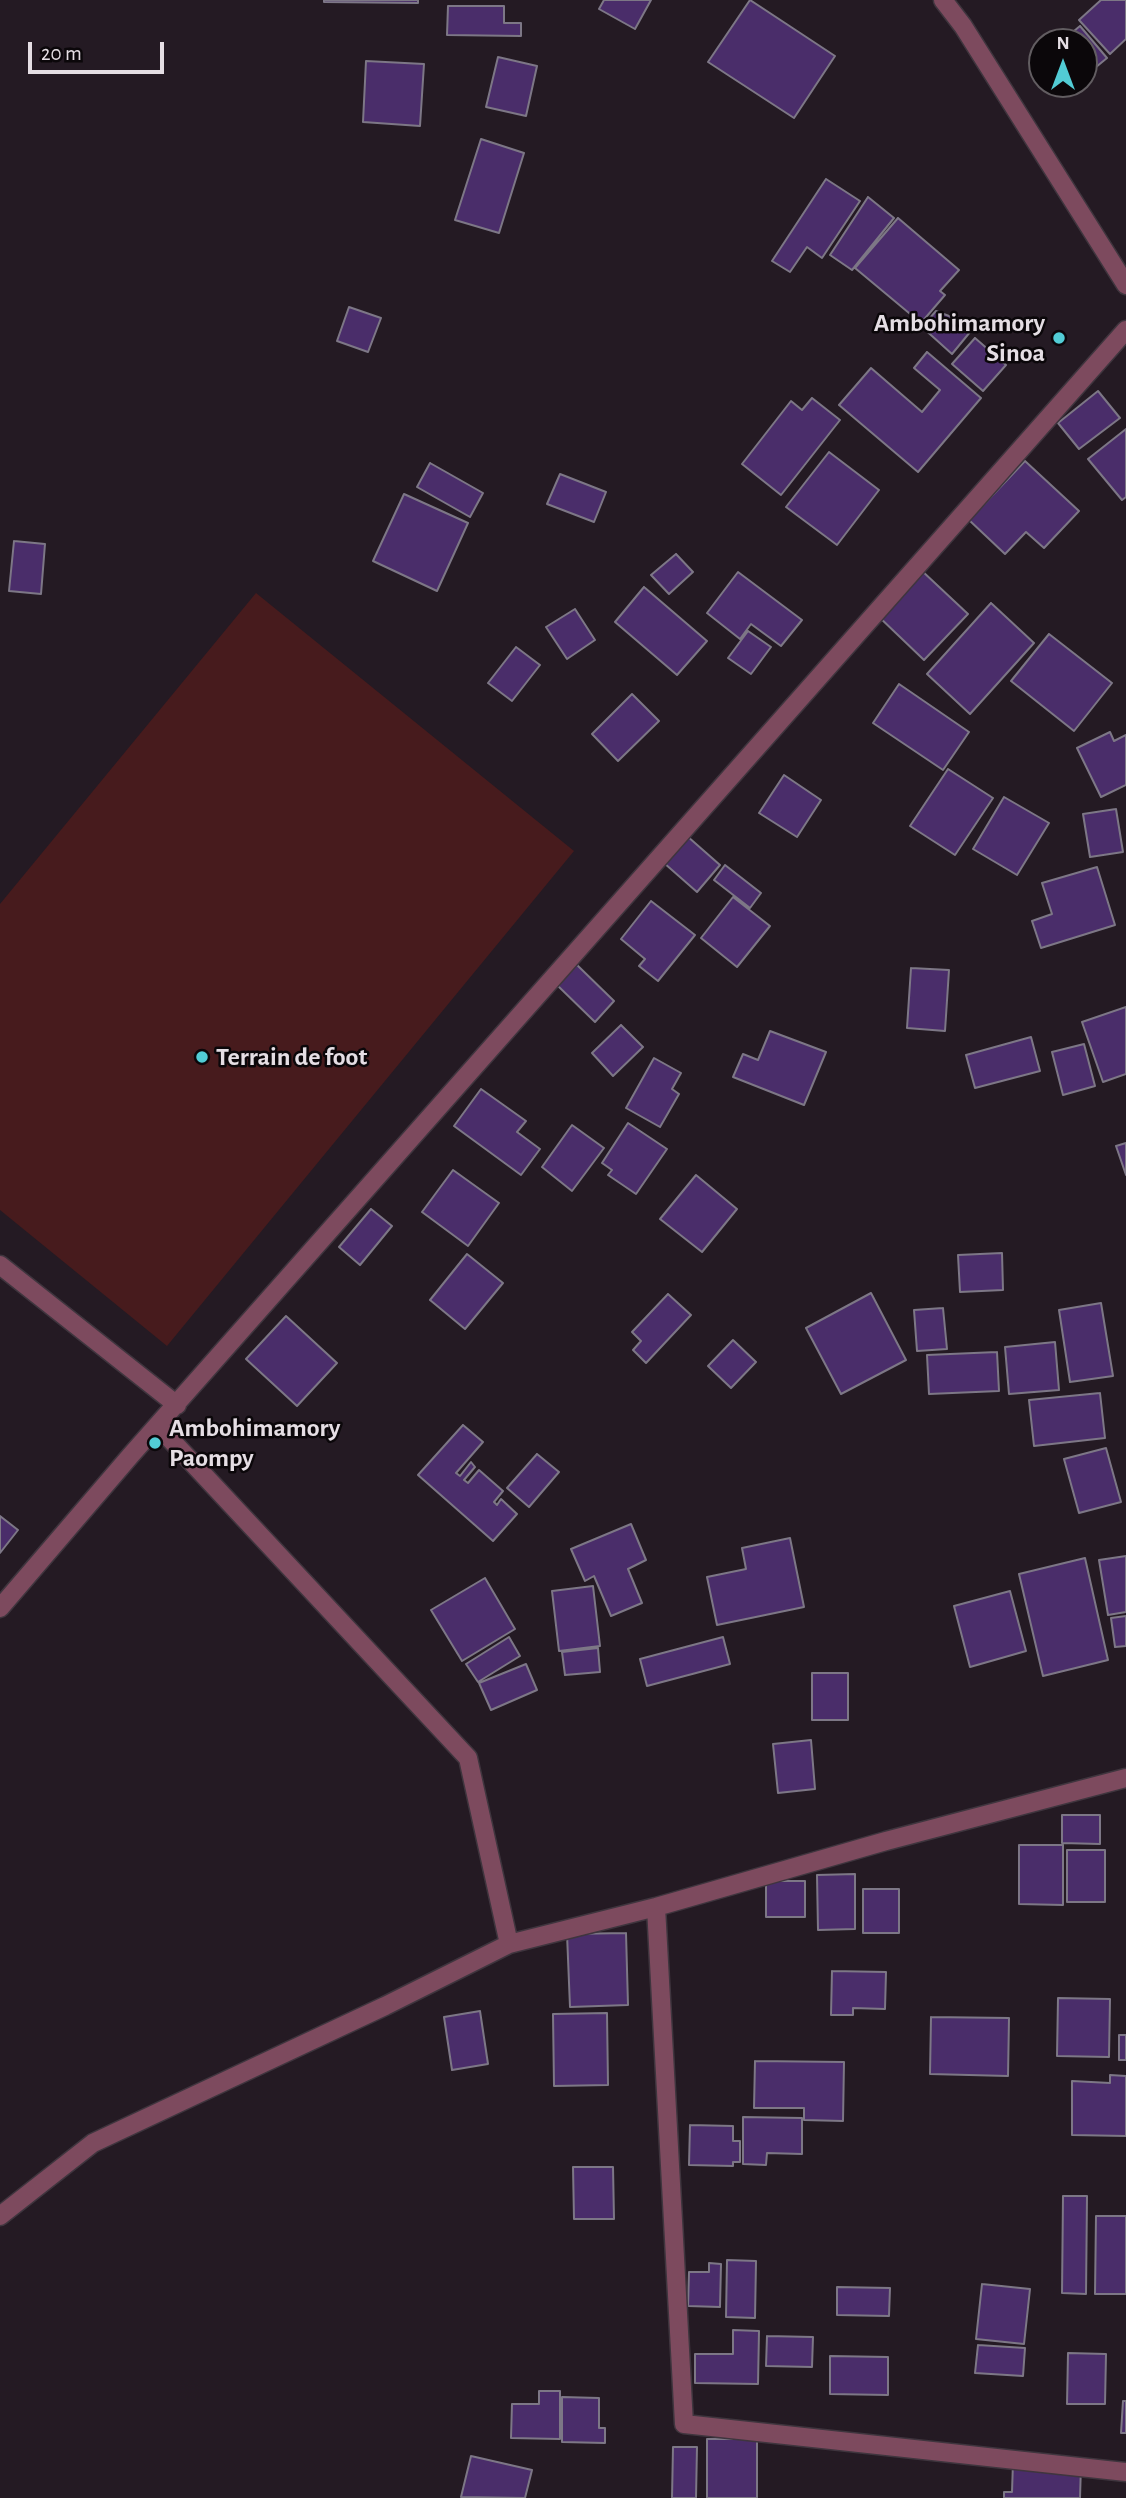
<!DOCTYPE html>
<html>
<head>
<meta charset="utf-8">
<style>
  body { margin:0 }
  #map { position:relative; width:1126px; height:2498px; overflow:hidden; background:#241a23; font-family:"Alegreya Sans",sans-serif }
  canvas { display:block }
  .north { position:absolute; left:1028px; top:28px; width:70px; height:70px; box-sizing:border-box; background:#0b070a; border:2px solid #625d61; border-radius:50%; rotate:0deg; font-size:19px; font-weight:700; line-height:28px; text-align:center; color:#e5dee4 }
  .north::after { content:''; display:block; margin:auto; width:24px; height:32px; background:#52ccd5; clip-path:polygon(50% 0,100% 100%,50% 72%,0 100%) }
  .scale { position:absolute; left:28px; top:42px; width:136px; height:32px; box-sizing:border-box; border:4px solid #e5dee4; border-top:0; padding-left:9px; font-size:21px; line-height:24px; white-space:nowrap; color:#e5dee4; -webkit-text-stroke:5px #0b070a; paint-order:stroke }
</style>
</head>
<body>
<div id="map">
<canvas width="1126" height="2498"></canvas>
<div class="north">N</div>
<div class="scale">20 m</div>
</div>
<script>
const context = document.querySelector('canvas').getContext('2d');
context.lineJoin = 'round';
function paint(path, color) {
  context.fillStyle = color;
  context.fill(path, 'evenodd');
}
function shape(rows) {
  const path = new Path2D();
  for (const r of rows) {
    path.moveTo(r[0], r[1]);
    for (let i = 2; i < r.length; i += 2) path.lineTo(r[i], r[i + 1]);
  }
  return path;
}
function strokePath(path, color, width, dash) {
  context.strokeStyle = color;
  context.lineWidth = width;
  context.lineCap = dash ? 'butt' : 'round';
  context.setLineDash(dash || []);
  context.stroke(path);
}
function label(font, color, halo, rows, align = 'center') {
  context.font = font + ' "Alegreya Sans",sans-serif';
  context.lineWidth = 5;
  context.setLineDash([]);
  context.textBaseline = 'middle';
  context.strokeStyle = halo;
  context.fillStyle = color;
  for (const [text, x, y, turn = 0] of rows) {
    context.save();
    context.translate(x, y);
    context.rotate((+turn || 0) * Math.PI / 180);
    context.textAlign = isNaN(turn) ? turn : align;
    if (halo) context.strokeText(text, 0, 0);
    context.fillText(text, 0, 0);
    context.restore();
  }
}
paint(shape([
  [256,593,574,851,167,1346,0,1210,0,904]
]), '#471b1d');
const building = shape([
  [324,0,418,0,418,3,324,2,324,0],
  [604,0,651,0,635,29,599,9,604,0],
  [750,0,835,56,794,118,708,62,750,0],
  [1101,0,1126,0,1126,39,1110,54,1079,20,1101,0],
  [448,6,504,6,504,23,521,23,521,36,447,35,448,6],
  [1080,26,1107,58,1084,77,1084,42,1050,42,1064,30,1068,36,1080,26],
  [498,57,537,66,526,116,486,107,498,57],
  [366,61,424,64,420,126,363,122,366,61],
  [481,139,524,153,499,233,455,220,481,139],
  [826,179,860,201,822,258,807,247,790,272,772,261,826,179],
  [868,197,894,218,852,270,830,255,868,197],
  [898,218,959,270,940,291,945,295,921,323,855,268,898,218],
  [349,307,381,318,368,352,337,341,349,307],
  [936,311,975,326,952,354,922,327,936,311],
  [975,338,1006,365,983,391,952,364,975,338],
  [927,352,981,398,918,472,839,405,871,368,922,412,940,390,914,368,927,352],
  [1098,391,1120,418,1079,449,1058,423,1098,391],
  [812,398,840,420,781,495,742,464,791,401,802,410,812,398],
  [1126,429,1126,497,1122,500,1088,459,1126,429],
  [829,452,879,490,837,545,786,507,829,452],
  [1025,461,1079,511,1044,548,1026,532,1005,554,969,520,1025,461],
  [430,463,483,493,470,517,417,487,430,463],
  [560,474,606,492,594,522,547,504,560,474],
  [404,494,468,523,437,591,373,561,404,494],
  [14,541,45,544,41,594,9,591,14,541],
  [676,554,693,572,669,594,651,575,676,554],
  [921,570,968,614,924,660,877,615,921,570],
  [738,572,802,620,781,646,751,624,740,639,707,613,738,572],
  [644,587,707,641,677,675,615,622,644,587],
  [991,603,1034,643,970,714,927,674,991,603],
  [575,609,595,640,567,659,546,627,575,609],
  [748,631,771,647,751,674,728,658,748,631],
  [1049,634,1112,683,1074,731,1011,681,1049,634],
  [516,647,540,665,512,701,488,683,516,647],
  [899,684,969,732,943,770,873,723,899,684],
  [632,694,659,721,618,761,592,734,632,694],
  [1110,732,1114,741,1126,735,1126,785,1101,797,1077,748,1110,732],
  [948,769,993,798,955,855,910,826,948,769],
  [784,775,821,800,797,837,759,813,784,775],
  [1004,797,1049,823,1017,875,973,849,1004,797],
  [1116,809,1123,852,1090,857,1083,814,1116,809],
  [687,836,720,865,697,892,664,863,687,836],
  [725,865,761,893,750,908,714,880,725,865],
  [1097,867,1115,925,1041,948,1032,921,1052,914,1042,883,1097,867],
  [733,897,770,926,737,967,701,938,733,897],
  [651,901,695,935,658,981,639,966,645,959,621,939,651,901],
  [576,964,614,1001,595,1022,557,985,576,964],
  [911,968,949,970,945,1031,907,1028,911,968],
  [1126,1007,1126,1074,1103,1082,1082,1022,1126,1007],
  [621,1025,643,1047,613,1076,592,1053,621,1025],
  [770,1031,826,1052,804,1105,733,1077,743,1054,758,1060,770,1031],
  [1031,1037,1040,1071,975,1088,966,1055,1031,1037],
  [1084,1044,1095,1086,1063,1095,1052,1052,1084,1044],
  [654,1058,681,1073,672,1089,679,1094,660,1127,626,1108,654,1058],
  [481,1089,526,1121,517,1132,540,1149,521,1175,454,1126,481,1089],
  [628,1123,667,1149,636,1194,608,1175,612,1170,602,1163,628,1123],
  [572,1125,604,1148,572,1191,542,1167,572,1125],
  [1126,1143,1126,1175,1116,1146,1126,1143],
  [453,1170,499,1203,468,1246,422,1212,453,1170],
  [696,1175,737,1209,702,1252,660,1219,696,1175],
  [371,1209,392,1226,360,1265,339,1247,371,1209],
  [1002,1253,1003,1290,960,1292,958,1255,1002,1253],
  [467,1254,503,1283,465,1329,430,1300,467,1254],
  [871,1293,906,1360,841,1394,806,1328,871,1293],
  [668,1294,691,1315,646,1363,633,1350,641,1341,632,1332,668,1294],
  [1101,1303,1113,1376,1070,1382,1059,1310,1101,1303],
  [943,1308,947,1349,917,1351,914,1310,943,1308],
  [286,1316,337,1363,297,1406,246,1359,286,1316],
  [733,1340,756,1362,731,1388,708,1366,733,1340],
  [1055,1342,1059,1390,1009,1394,1005,1347,1055,1342],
  [997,1352,999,1391,929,1394,927,1355,997,1352],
  [1100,1393,1105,1438,1034,1446,1029,1400,1100,1393],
  [463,1425,483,1442,456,1473,460,1476,471,1462,475,1467,464,1480,468,1483,479,1470,503,1491,494,1502,497,1505,501,1499,517,1514,493,1541,418,1475,463,1425],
  [1106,1448,1121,1502,1079,1513,1064,1459,1106,1448],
  [537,1454,559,1472,529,1507,507,1488,537,1454],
  [0,1516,18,1530,0,1553,0,1516],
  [631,1524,646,1560,628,1569,642,1603,611,1616,594,1576,585,1581,571,1549,631,1524],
  [790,1538,804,1607,717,1625,707,1577,746,1569,742,1548,790,1538],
  [1126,1556,1126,1612,1108,1615,1099,1560,1126,1556],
  [1085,1558,1108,1660,1043,1676,1019,1574,1085,1558],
  [485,1578,515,1629,462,1661,431,1610,485,1578],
  [593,1586,600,1646,559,1651,552,1591,593,1586],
  [1010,1591,1026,1651,970,1667,954,1606,1010,1591],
  [1126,1616,1126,1646,1115,1647,1111,1618,1126,1616],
  [509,1637,520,1656,478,1682,466,1664,509,1637],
  [723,1637,730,1664,647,1686,640,1659,723,1637],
  [598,1648,600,1672,565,1675,562,1652,598,1648],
  [526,1664,537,1690,491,1710,479,1683,526,1664],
  [812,1673,848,1673,848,1720,812,1720,812,1673],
  [811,1740,815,1789,778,1793,773,1744,811,1740],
  [1062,1815,1100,1815,1100,1844,1062,1843,1062,1815],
  [1019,1845,1063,1845,1063,1905,1019,1904,1019,1845],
  [1067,1850,1105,1850,1105,1902,1067,1902,1067,1850],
  [855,1874,855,1929,818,1930,817,1875,855,1874],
  [766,1881,805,1881,805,1917,766,1917,766,1881],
  [863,1889,899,1889,899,1933,863,1933,863,1889],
  [626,1933,628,2005,570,2007,567,1934,626,1933],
  [832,1971,886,1972,885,2009,853,2008,853,2015,831,2015,832,1971],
  [1058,1998,1110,1999,1109,2057,1057,2056,1058,1998],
  [480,2011,488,2064,452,2070,444,2017,480,2011],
  [607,2013,608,2085,554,2086,553,2014,607,2013],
  [931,2017,1009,2018,1008,2076,930,2074,931,2017],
  [1119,2035,1126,2035,1126,2060,1119,2060,1119,2035],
  [755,2061,844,2062,843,2121,804,2120,804,2108,754,2108,755,2061],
  [1110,2075,1126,2076,1126,2136,1072,2135,1072,2081,1110,2083,1110,2075],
  [743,2117,802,2118,802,2154,767,2153,766,2165,743,2164,743,2117],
  [690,2125,733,2126,733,2141,740,2141,740,2162,733,2162,733,2166,689,2165,690,2125],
  [573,2167,613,2167,614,2219,574,2219,573,2167],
  [1063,2196,1087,2196,1086,2294,1062,2293,1063,2196],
  [1096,2216,1126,2216,1126,2294,1095,2294,1096,2216],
  [727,2260,756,2261,755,2318,726,2317,727,2260],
  [709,2263,721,2264,720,2307,688,2306,689,2272,709,2272,709,2263],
  [982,2284,1030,2289,1024,2344,976,2339,982,2284],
  [837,2287,890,2288,889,2316,837,2315,837,2287],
  [733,2330,759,2331,758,2384,695,2383,695,2354,733,2354,733,2330],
  [767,2336,813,2337,812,2367,766,2366,767,2336],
  [978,2345,1025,2348,1023,2376,975,2373,978,2345],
  [1068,2353,1106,2354,1105,2404,1067,2404,1068,2353],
  [830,2356,888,2357,888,2395,830,2394,830,2356],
  [539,2391,560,2391,560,2439,511,2438,512,2404,539,2404,539,2391],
  [562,2397,599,2398,599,2428,605,2428,605,2443,562,2442,562,2397],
  [1123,2401,1126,2401,1126,2433,1121,2433,1123,2401],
  [707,2439,757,2439,757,2498,707,2498,707,2439],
  [673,2447,697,2447,696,2498,672,2498,673,2447],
  [471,2456,532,2470,525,2498,461,2497,471,2456],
  [1013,2462,1081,2465,1080,2498,1004,2498,1004,2492,1012,2492,1013,2462]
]);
paint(building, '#4a2d6a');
strokePath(building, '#7d7786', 2);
const minor = shape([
  [943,0,963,26,1126,285],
  [0,1265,177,1405],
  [158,1426,468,1758,509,1944],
  [0,1608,131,1455,1126,330],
  [656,1907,684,2424,1126,2472],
  [0,2216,93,2143,385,2006,509,1944,656,1907,886,1841,1126,1778]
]);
strokePath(minor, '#3f353e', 21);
strokePath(minor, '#7d4a5e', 18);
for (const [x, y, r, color] of [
  [1059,338,7,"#52ccd5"],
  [202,1057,7,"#52ccd5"],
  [155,1443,7,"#52ccd5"]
]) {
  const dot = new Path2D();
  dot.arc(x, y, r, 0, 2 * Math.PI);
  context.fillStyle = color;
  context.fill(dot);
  strokePath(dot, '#0b070a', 2.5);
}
label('bold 26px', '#e5dee4', '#0b070a', [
  ["Ambohimamory",1045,323,"right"],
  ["Sinoa",1045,353,"right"],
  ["Terrain de foot",216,1057],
  ["Ambohimamory",169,1428],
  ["Paompy",169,1458]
], 'left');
</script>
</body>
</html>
